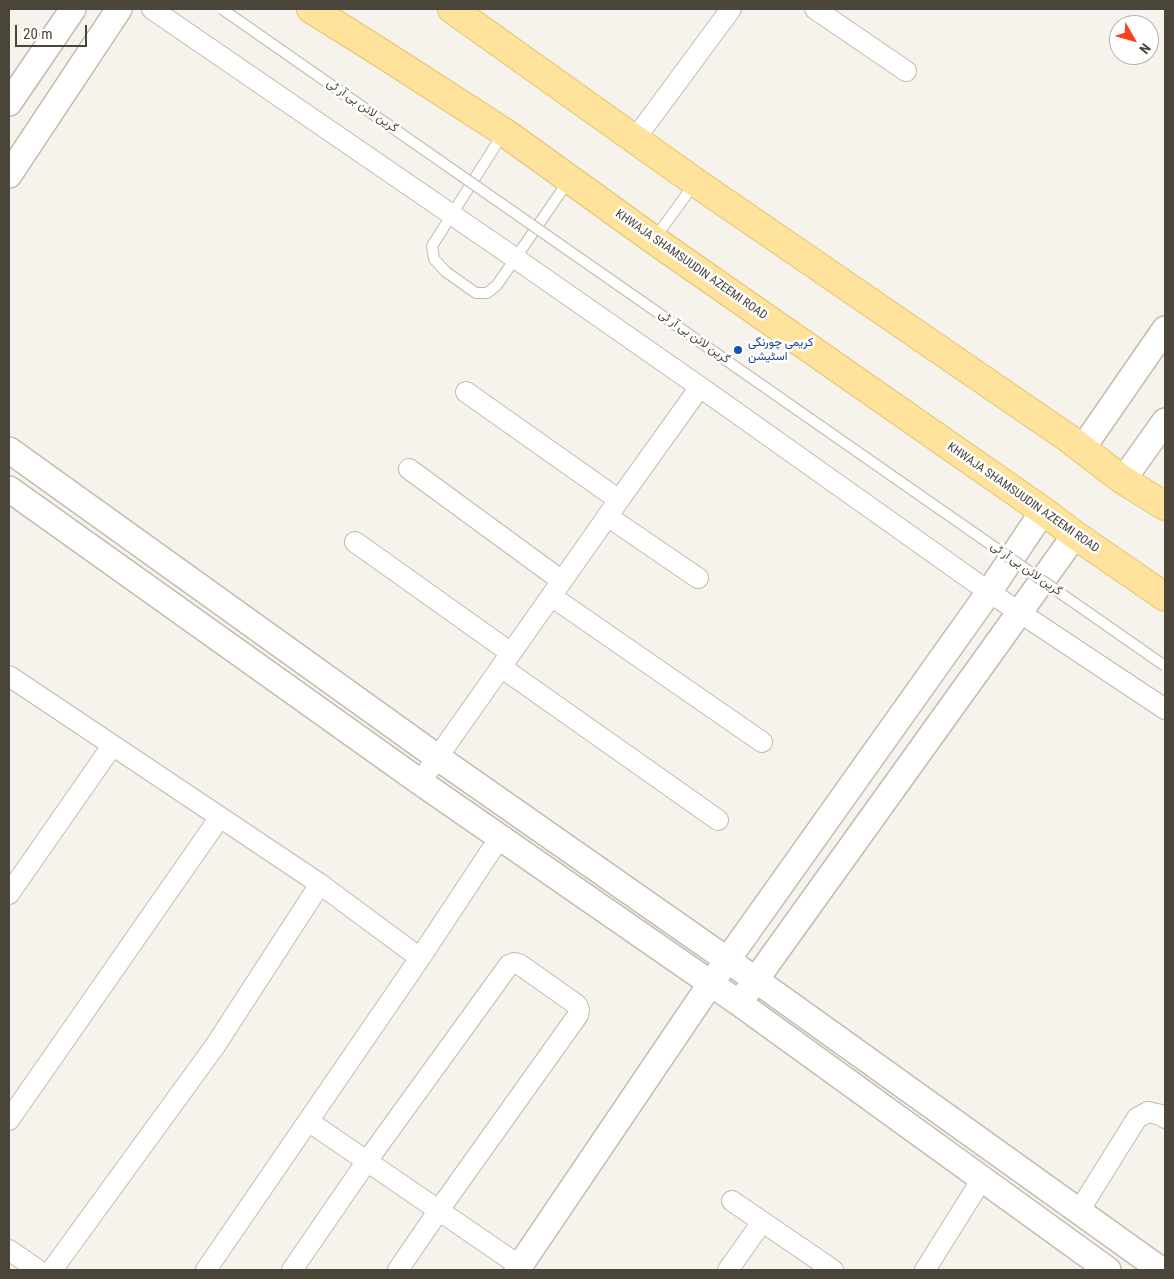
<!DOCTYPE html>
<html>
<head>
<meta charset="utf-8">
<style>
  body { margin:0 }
  #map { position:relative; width:1174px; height:1279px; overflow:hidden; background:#f6f3ec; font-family:"Roboto Condensed",sans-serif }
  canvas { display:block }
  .frame { position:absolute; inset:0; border:10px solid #4b4439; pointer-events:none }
  .north { position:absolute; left:1109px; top:15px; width:50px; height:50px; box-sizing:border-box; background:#fff; border:1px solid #b7b4b0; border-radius:50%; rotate:128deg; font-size:14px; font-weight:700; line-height:20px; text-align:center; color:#4b4439 }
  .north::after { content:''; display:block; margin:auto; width:18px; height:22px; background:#fc3f1d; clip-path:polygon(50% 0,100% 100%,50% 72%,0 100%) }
  .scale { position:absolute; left:15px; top:25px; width:72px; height:22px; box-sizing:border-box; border:2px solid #4b4439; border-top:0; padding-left:6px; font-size:15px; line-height:18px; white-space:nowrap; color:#4b4439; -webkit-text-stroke:4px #fff; paint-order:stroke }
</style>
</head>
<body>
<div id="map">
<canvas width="1174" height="1279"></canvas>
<div class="frame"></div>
<div class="north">N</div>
<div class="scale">20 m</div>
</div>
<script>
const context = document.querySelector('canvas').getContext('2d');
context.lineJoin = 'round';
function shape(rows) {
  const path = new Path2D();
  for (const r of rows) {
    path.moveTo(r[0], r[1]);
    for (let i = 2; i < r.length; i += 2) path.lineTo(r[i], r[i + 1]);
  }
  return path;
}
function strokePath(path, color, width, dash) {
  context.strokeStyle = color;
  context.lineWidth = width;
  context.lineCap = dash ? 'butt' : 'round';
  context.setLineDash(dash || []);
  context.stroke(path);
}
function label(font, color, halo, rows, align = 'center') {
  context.font = font + ' "Roboto Condensed",Vazirmatn,sans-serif';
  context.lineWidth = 5;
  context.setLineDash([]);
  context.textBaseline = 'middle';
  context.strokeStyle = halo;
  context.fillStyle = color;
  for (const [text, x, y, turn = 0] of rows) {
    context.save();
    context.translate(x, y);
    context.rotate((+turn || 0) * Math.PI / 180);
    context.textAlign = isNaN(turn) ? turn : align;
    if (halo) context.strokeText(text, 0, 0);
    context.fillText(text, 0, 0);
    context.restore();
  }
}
const service = shape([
  [504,132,432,246,434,259,446,272,476,293,487,293,497,285,569,180],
  [655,238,695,183]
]);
const minor = shape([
  [152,9,515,258,700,387],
  [815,9,906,71],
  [635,139,731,9],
  [466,392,619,500],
  [409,469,562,581],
  [607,516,698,578],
  [355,542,511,653],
  [551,596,762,742],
  [501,667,718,820],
  [9,676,320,884,420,958],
  [420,782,619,500,700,387,989,592,1165,709],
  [9,894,112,746],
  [9,1120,220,817],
  [308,1121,520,1266],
  [732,1201,833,1270],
  [1079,1211,1137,1118,1148,1112,1161,1115,1165,1118],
  [9,1250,38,1270],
  [52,1270,215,1046,320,884],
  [206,1270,420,958,500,837],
  [292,1270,367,1161,509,965,514,963,519,964,577,1005,579,1010,578,1015,439,1210,398,1270],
  [728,1270,762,1222],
  [925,1270,982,1179]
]);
const tertiary = shape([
  [9,103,73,9],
  [9,175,119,9],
  [1082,449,1165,329],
  [9,450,437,757,756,980,1161,1270],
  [1123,480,1165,421],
  [9,489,420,782,739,1003,1108,1270],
  [747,992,1075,535],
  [517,1270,711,983,989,592,1043,511]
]);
const primary = shape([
  [311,9,375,49,504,132,654,240,1043,511,1075,535,1165,597],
  [452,9,695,182,1068,438,1123,480,1165,506]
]);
strokePath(service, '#c2bbae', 12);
strokePath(minor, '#c2bbae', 22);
strokePath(tertiary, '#c2bbae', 28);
strokePath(primary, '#e6c16a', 30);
strokePath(service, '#fff', 10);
strokePath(minor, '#fff', 20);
strokePath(tertiary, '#fff', 25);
strokePath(primary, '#ffe39c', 28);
const serviceBridge = shape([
  [222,9,1165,666]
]);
strokePath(serviceBridge, '#c2bbae', 12, []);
strokePath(serviceBridge, '#fff', 10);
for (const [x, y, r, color] of [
  [738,350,5,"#1a4fb4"]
]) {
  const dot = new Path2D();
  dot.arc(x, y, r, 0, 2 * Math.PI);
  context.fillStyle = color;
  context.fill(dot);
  strokePath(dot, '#fff', 2);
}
label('12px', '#4b4439', '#fff', [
  ["گرین لائن بی آر ٹی",362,106,35],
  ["KHWAJA SHAMSUUDIN AZEEMI ROAD",691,265,35],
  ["گرین لائن بی آر ٹی",694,337,35],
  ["KHWAJA SHAMSUUDIN AZEEMI ROAD",1023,498,35],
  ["گرین لائن بی آر ٹی",1026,569,35]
]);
label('12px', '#164399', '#fff', [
  ["کریمی چورنگی",748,343],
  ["اسٹیشن",748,357]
], 'left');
</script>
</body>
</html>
